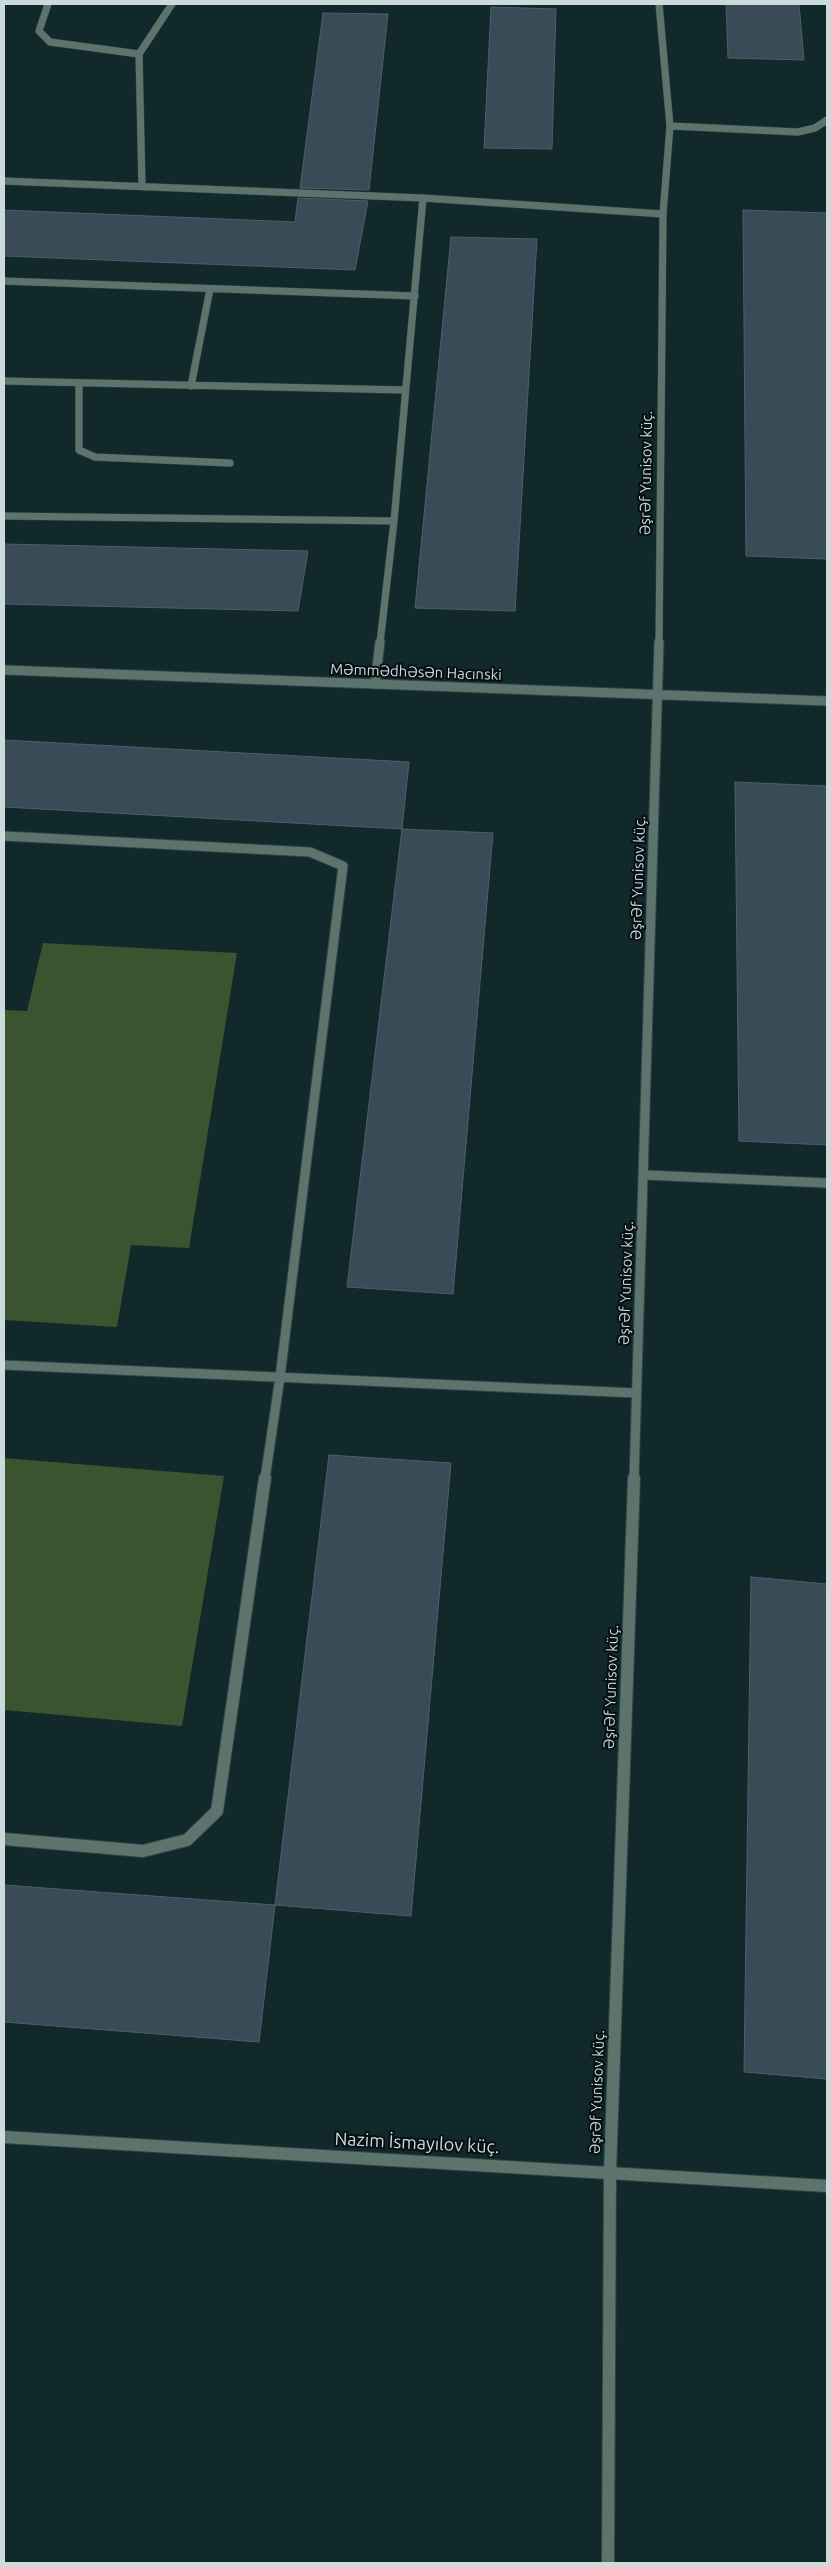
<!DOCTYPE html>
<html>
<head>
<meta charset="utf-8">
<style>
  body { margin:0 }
  #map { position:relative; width:831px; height:2567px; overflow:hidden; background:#11292b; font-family:Ubuntu,sans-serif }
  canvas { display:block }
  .frame { position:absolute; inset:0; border:5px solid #ccdadb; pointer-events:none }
</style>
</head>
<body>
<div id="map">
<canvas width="831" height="2567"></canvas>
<div class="frame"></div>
</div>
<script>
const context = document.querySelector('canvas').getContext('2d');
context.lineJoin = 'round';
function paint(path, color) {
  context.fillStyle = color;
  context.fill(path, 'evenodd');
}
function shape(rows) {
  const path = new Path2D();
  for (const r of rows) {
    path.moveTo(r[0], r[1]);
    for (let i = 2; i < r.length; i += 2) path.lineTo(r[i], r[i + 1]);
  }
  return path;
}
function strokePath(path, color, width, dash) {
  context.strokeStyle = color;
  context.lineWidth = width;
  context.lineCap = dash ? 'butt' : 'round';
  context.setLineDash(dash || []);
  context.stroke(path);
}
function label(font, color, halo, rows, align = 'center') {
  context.font = font + ' Ubuntu,sans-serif';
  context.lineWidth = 4;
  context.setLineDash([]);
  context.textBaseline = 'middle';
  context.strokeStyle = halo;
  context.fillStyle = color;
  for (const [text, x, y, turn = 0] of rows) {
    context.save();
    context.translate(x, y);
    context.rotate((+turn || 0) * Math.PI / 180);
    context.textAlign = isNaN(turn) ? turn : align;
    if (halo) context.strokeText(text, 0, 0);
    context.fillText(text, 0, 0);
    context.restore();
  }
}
paint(shape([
  [43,943,237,953,189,1248,131,1245,117,1327,4,1320,4,1010,27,1011],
  [4,1458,224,1476,182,1726,4,1710]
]), '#3a5430');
const building = shape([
  [726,4,799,4,804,60,728,58,726,4],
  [491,7,556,9,552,149,484,148,491,7],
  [323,13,388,14,369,190,300,188,323,13],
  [298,198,368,201,355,270,4,256,4,210,295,222,298,198],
  [743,210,827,213,827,559,746,556,743,210],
  [451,237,537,239,515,611,415,608,451,237],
  [4,544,308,551,298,611,4,604,4,544],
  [4,740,409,762,402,829,4,807,4,740],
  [735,782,827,786,827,1145,739,1141,735,782],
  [402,829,493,833,453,1294,347,1287,402,829],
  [329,1455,451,1463,411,1916,275,1905,329,1455],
  [751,1577,827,1584,827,2079,744,2072,751,1577],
  [4,1885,275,1905,259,2042,4,2022,4,1885]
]);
paint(building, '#394b57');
strokePath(building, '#4d5f6c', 1);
const serviceFar2 = shape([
  [48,4,39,31,50,42,139,54],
  [670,126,798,132,815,128,827,120],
  [4,181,423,198,663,214],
  [142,186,139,54,172,4],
  [4,281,415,296],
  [4,381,404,390],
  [79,383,79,450,95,457,230,463],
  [191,386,210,289],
  [4,516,394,521],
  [380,643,394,521,423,198]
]);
const serviceFar1 = shape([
  [375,684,380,642],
  [4,836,310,852,343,866,280,1377,265,1479],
  [645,1175,827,1183],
  [4,1365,636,1393]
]);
const service = shape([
  [4,1839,143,1851,187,1840,217,1811,265,1478]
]);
const minorFar2 = shape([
  [659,4,670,126,663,214,659,643]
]);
const minorFar1 = shape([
  [4,670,827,701],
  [634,1479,659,642]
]);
const minor = shape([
  [608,2563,610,2172,634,1478]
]);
const tertiary = shape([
  [4,2137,827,2186]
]);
strokePath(serviceFar2, '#2f4547', 8);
strokePath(serviceFar1, '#2f4547', 11);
strokePath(service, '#2f4547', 14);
strokePath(minorFar2, '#2f4547', 8);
strokePath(minorFar1, '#2f4547', 11);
strokePath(minor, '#2f4547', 14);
strokePath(tertiary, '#2f4547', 14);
strokePath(serviceFar2, '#5d746c', 7);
strokePath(serviceFar1, '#5d746c', 9);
strokePath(service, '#5d746c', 12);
strokePath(minorFar2, '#5d746c', 7);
strokePath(minorFar1, '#5d746c', 9);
strokePath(minor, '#5d746c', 12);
strokePath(tertiary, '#5d746c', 12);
label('15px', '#ccdadb', '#060f11', [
  ["Əşrəf Yunisov küç.",646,473,-89],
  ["Məmmədhəsən Hacınski",416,672,2],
  ["Əşrəf Yunisov küç.",638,878,-88],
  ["Əşrəf Yunisov küç.",626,1283,-88],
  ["Əşrəf Yunisov küç.",611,1687,-88],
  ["Əşrəf Yunisov küç.",597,2092,-88]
]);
label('18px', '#ccdadb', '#060f11', [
  ["Nazim İsmayılov küç.",417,2143,3]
]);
</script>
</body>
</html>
